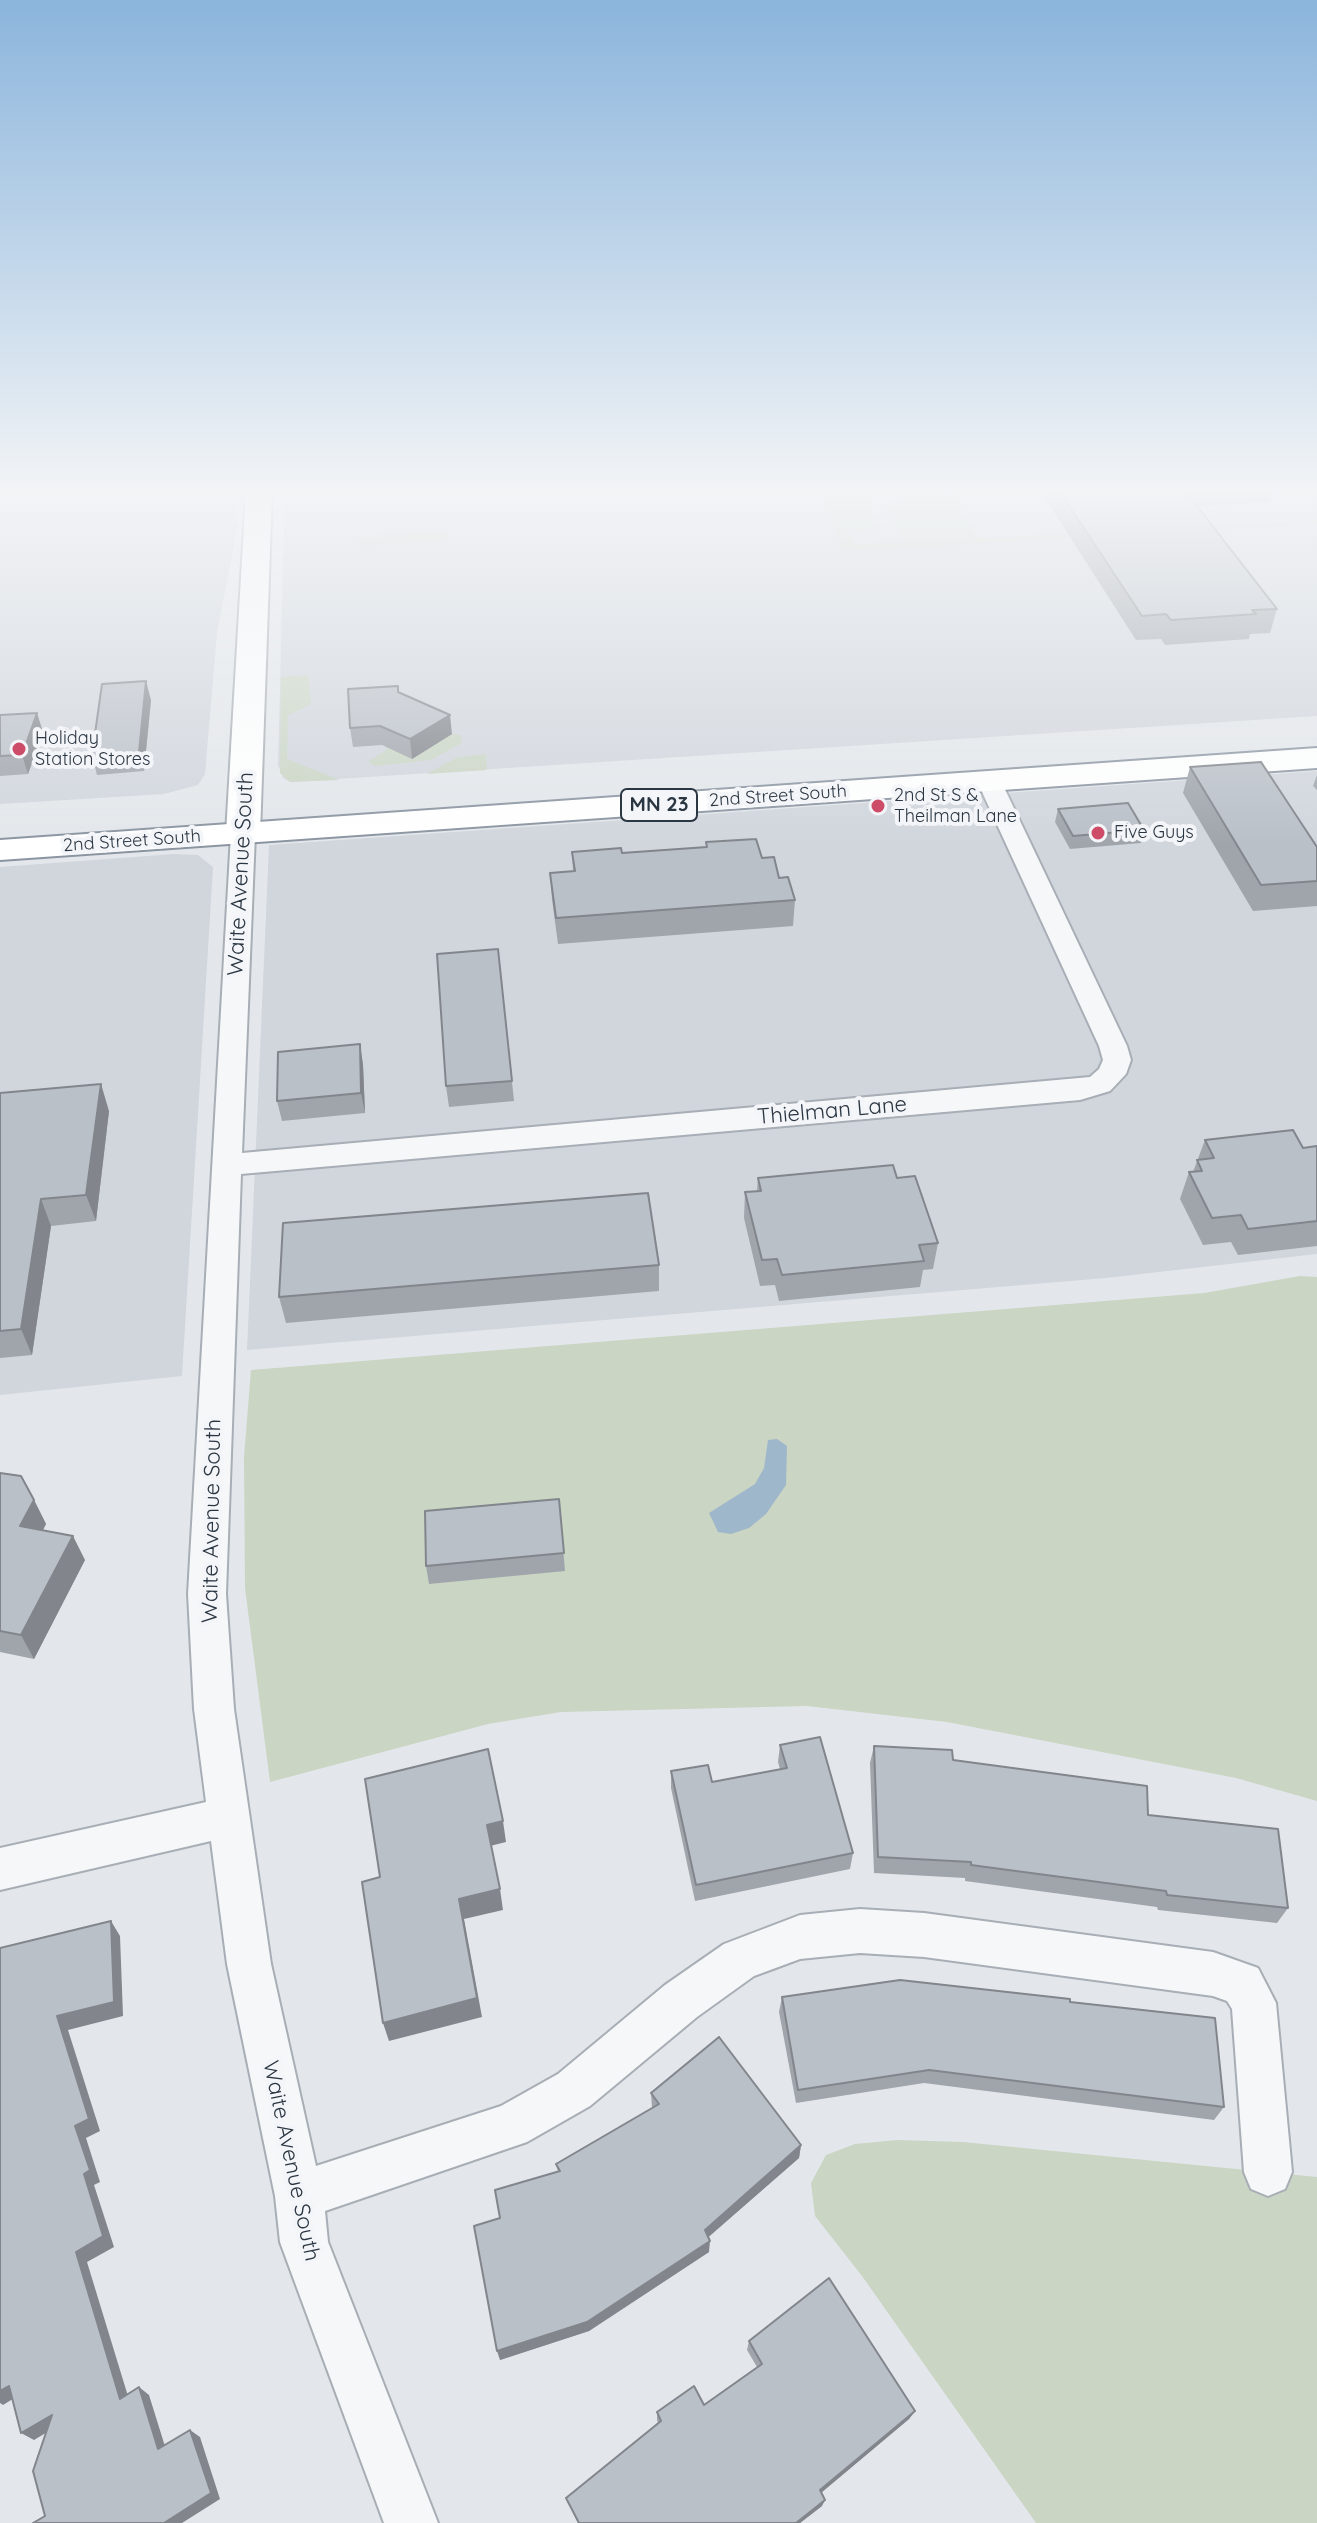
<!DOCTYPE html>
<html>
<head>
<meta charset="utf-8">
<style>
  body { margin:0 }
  canvas { display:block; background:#e3e7eb }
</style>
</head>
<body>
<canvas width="1317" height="2523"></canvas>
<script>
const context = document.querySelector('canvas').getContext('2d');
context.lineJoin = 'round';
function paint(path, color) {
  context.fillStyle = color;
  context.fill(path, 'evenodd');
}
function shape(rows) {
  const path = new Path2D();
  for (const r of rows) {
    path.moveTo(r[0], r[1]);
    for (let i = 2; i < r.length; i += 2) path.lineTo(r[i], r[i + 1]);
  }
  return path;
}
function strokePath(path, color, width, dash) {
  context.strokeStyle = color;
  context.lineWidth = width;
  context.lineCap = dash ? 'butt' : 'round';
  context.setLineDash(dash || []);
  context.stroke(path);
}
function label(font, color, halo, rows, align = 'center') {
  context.font = font + ' Quicksand,sans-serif';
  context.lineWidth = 8;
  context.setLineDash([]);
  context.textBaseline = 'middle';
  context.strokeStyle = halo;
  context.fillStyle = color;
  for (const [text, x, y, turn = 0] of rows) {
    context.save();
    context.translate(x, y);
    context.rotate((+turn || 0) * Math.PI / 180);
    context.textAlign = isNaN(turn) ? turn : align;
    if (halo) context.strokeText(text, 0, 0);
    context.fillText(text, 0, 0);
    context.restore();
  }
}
paint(shape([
  [0,492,238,492,237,529,217,633,205,774,198,785,164,794,0,804],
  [285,492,1317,492,1317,716,290,782,283,778,278,765],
  [1317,771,1317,1254,1106,1278,247,1350,269,845],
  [174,854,198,855,213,867,182,1376,0,1395,0,867]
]), '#d1d6dd');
paint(shape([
  [820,492,949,492,865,497,881,529,850,531,856,545,904,542,885,506,889,504,956,499,978,539,1317,520,1317,524,853,550,842,548],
  [445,532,446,540,363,545,354,537],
  [308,675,311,704,288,715,287,759,339,780,290,782,280,773,281,677],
  [452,734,461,735,462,743,430,760,375,766,368,762,389,748],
  [486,754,487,770,427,774,456,758],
  [1300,1276,1317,1277,1317,1801,1236,1778,947,1722,807,1706,561,1712,488,1724,270,1782,245,1588,244,1457,251,1370,1204,1293],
  [897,2140,963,2142,1317,2177,1317,2523,1036,2523,862,2276,815,2216,811,2183,826,2155,855,2144]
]), '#cad5c4');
paint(shape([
  [777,1439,787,1446,786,1485,766,1514,749,1528,731,1534,718,1532,709,1513,755,1484,764,1468,768,1440]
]), '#9fb7ca');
const street = shape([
  [989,774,1001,781,1127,1046,1131,1060,1126,1074,1110,1091,1080,1100,241,1174,226,1594,234,1709,271,1964,316,2166,501,2106,558,2074,665,1985,724,1944,800,1915,860,1909,924,1913,1213,1952,1258,1968,1276,2003,1292,2172,1285,2189,1268,2196,1251,2189,1244,2172,1232,2009,1227,2001,1213,1996,924,1957,860,1953,800,1959,754,1976,697,2017,590,2106,527,2142,325,2211,328,2242,438,2523,384,2523,280,2242,275,2196,227,1964,211,1841,0,1890,0,1848,206,1802,194,1709,188,1594,231,834,243,827,255,834,242,1153,1090,1077,1099,1069,1103,1060,1099,1046,977,781,989,774]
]);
const secondary = shape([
  [246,492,272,492,260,834,255,841,243,844,231,841,226,834,246,492]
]);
const highway = shape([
  [1317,748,1317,768,0,860,0,840,1317,748]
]);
strokePath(street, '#a8aeb5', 4);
strokePath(secondary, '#a8aeb5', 4);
strokePath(highway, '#8b95a1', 4);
paint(street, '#f6f7f9');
paint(secondary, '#fff');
paint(highway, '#fff');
paint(shape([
  [1041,492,1273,492,1270,502,1197,506,1277,609,1270,633,1250,634,1249,639,1165,645,1161,639,1136,640],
  [398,692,452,734,412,759,382,745,353,747,350,728],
  [151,700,144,771,97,775,92,755],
  [0,715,43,732,28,774,0,776],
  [1190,767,1317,847,1317,906,1253,911,1183,793],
  [1317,775,1317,790,1313,786],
  [1058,809,1144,830,1141,843,1070,849,1055,822],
  [706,842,762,858,779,878,795,900,793,926,558,944,552,899,550,873,573,871,572,852,622,853,706,847],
  [498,949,514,1101,449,1107,446,1086],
  [360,1044,363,1065,365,1113,282,1121,277,1101],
  [0,1093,109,1111,96,1221,51,1226,32,1355,0,1358],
  [1205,1140,1303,1148,1317,1146,1317,1246,1238,1255,1231,1242,1203,1245,1180,1199,1189,1172,1193,1172],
  [758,1178,897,1178,938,1243,933,1269,923,1270,920,1287,779,1301,775,1285,760,1286,744,1218,745,1192,757,1191],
  [659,1265,659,1291,286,1323,279,1297],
  [0,1473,34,1500,46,1524,43,1530,85,1560,34,1659,0,1652],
  [559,1499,565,1571,429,1584,426,1566],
  [780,1745,853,1853,850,1869,695,1901,671,1788,671,1771,712,1782,780,1769,778,1762],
  [874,1746,953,1760,1148,1815,1288,1908,1277,1923,1158,1910,1157,1907,965,1881,965,1878,874,1873,870,1763],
  [782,1997,1070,2002,1224,2107,1214,2120,924,2083,796,2103,779,2012],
  [651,2093,801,2145,799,2158,708,2237,709,2252,589,2331,500,2360,500,2218,558,2172,556,2164,652,2108],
  [749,2341,915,2411,909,2419,821,2493,822,2506,800,2523,578,2523,566,2498,658,2423,657,2420,657,2412,704,2405,757,2367,747,2350]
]), '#a0a5ac');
paint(shape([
  [146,681,151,700,144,771,139,752],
  [37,713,43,732,28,774,22,755],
  [450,715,452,734,412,759,410,739],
  [360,1044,363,1065,365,1113,361,1093],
  [101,1084,109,1111,96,1221,86,1195],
  [41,1199,51,1226,32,1355,21,1329],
  [34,1500,46,1524,32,1550,20,1526],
  [73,1536,85,1560,34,1659,21,1635],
  [503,1821,506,1842,490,1846,487,1825],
  [500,1889,503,1910,464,1919,482,2017,389,2041,383,2023,459,1899],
  [111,1921,120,1936,123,2016,68,2030,100,2131,86,2138,100,2182,94,2185,114,2247,87,2262,131,2406,120,2399,76,2252,84,2174,57,2016],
  [801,2145,799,2158,704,2241,705,2230],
  [710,2241,709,2252,589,2331,500,2360,497,2351],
  [9,2386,21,2394,3,2405,0,2403,0,2391],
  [139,2387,149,2395,168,2456,158,2449],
  [915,2411,909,2419,816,2497,820,2490],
  [52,2415,64,2422,34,2440,21,2433],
  [190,2430,200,2437,220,2499,182,2523,164,2523],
  [825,2500,822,2506,800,2523,796,2523]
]), '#82868c');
const building = shape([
  [1060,492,1186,492,1277,609,1252,610,1256,614,1171,620,1166,614,1142,616,1060,492],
  [146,681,139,752,92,755,102,684,146,681],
  [398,686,398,692,450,715,410,739,380,726,350,728,348,689,398,686],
  [37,713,22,755,0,756,0,715,37,713],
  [1261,762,1317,847,1317,881,1261,885,1190,767,1261,762],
  [1128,803,1144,830,1073,836,1058,809,1128,803],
  [756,839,762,858,774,857,779,878,788,877,795,900,556,918,550,873,575,871,572,852,621,848,622,853,707,847,706,842,756,839],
  [498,949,512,1081,446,1086,437,954,498,949],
  [360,1044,361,1093,277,1101,278,1052,360,1044],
  [101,1084,86,1195,41,1199,21,1329,0,1331,0,1093,101,1084],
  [1293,1130,1303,1148,1317,1146,1317,1221,1248,1229,1241,1215,1212,1218,1189,1172,1202,1171,1197,1160,1214,1158,1205,1140,1293,1130],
  [893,1165,897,1178,915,1176,938,1243,919,1245,924,1261,782,1275,777,1259,762,1260,745,1192,761,1191,758,1178,893,1165],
  [648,1193,659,1265,279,1297,283,1223,648,1193],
  [0,1473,21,1476,34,1500,20,1526,73,1536,21,1635,0,1631,0,1473],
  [559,1499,564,1553,426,1566,425,1511,559,1499],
  [820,1737,853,1853,696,1885,671,1771,708,1765,712,1782,787,1768,780,1745,820,1737],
  [874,1746,952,1750,953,1760,1147,1786,1148,1815,1278,1829,1288,1908,1167,1895,1166,1891,971,1865,971,1862,878,1857,874,1746],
  [488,1749,503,1821,487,1825,500,1889,459,1899,477,1998,383,2023,362,1882,380,1877,365,1779,488,1749],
  [111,1921,114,2002,57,2016,89,2119,75,2126,90,2170,84,2174,103,2236,76,2252,120,2399,139,2387,158,2449,190,2430,211,2493,164,2523,33,2523,45,2516,33,2471,52,2415,21,2433,9,2386,0,2391,0,1948,111,1921],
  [900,1980,1070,1999,1070,2002,1215,2018,1224,2107,929,2070,798,2090,782,1997,900,1980],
  [719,2037,801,2145,705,2230,710,2241,587,2322,497,2351,474,2226,500,2218,495,2190,560,2171,556,2164,659,2104,651,2093,719,2037],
  [829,2278,915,2411,820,2490,825,2500,796,2523,579,2523,566,2498,661,2421,657,2412,694,2386,704,2405,762,2364,749,2341,829,2278]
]);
paint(building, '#bac0c8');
strokePath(building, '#82868c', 2);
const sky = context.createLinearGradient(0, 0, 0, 845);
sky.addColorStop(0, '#8bb5dc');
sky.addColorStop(0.58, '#f2f4f6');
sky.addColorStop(1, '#f2f4f600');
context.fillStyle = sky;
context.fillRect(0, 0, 1317, 845);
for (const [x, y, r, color] of [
  [19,749,8,"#cd4c68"],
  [878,806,8,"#cd4c68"],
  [1098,833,8,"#cd4c68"]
]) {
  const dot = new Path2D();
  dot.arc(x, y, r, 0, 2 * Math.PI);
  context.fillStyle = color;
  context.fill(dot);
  strokePath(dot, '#f3f5f8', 3);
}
label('18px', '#2b3643', '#f3f5f8', [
  ["Holiday",35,739],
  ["Station Stores",35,760],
  ["2nd St S &",894,796],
  ["Theilman Lane",894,817],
  ["Five Guys",1114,833]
], 'left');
label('18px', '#2b3643', '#f3f5f8', [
  ["2nd Street South",778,796,-4],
  ["2nd Street South",132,841,-4]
]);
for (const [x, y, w] of [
  [659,805,76]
]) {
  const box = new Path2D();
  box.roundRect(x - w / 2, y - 16, w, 32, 6);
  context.fillStyle = '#f3f5f8';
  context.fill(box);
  strokePath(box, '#2b3643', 2);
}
label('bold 20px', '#2b3643', null, [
  ["MN 23",659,805]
]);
label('22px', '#2b3643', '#f3f5f8', [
  ["Waite Avenue South",241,874,-87],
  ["Thielman Lane",832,1111,-5],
  ["Waite Avenue South",212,1521,-89],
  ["Waite Avenue South",291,2161,78]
]);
</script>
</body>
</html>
